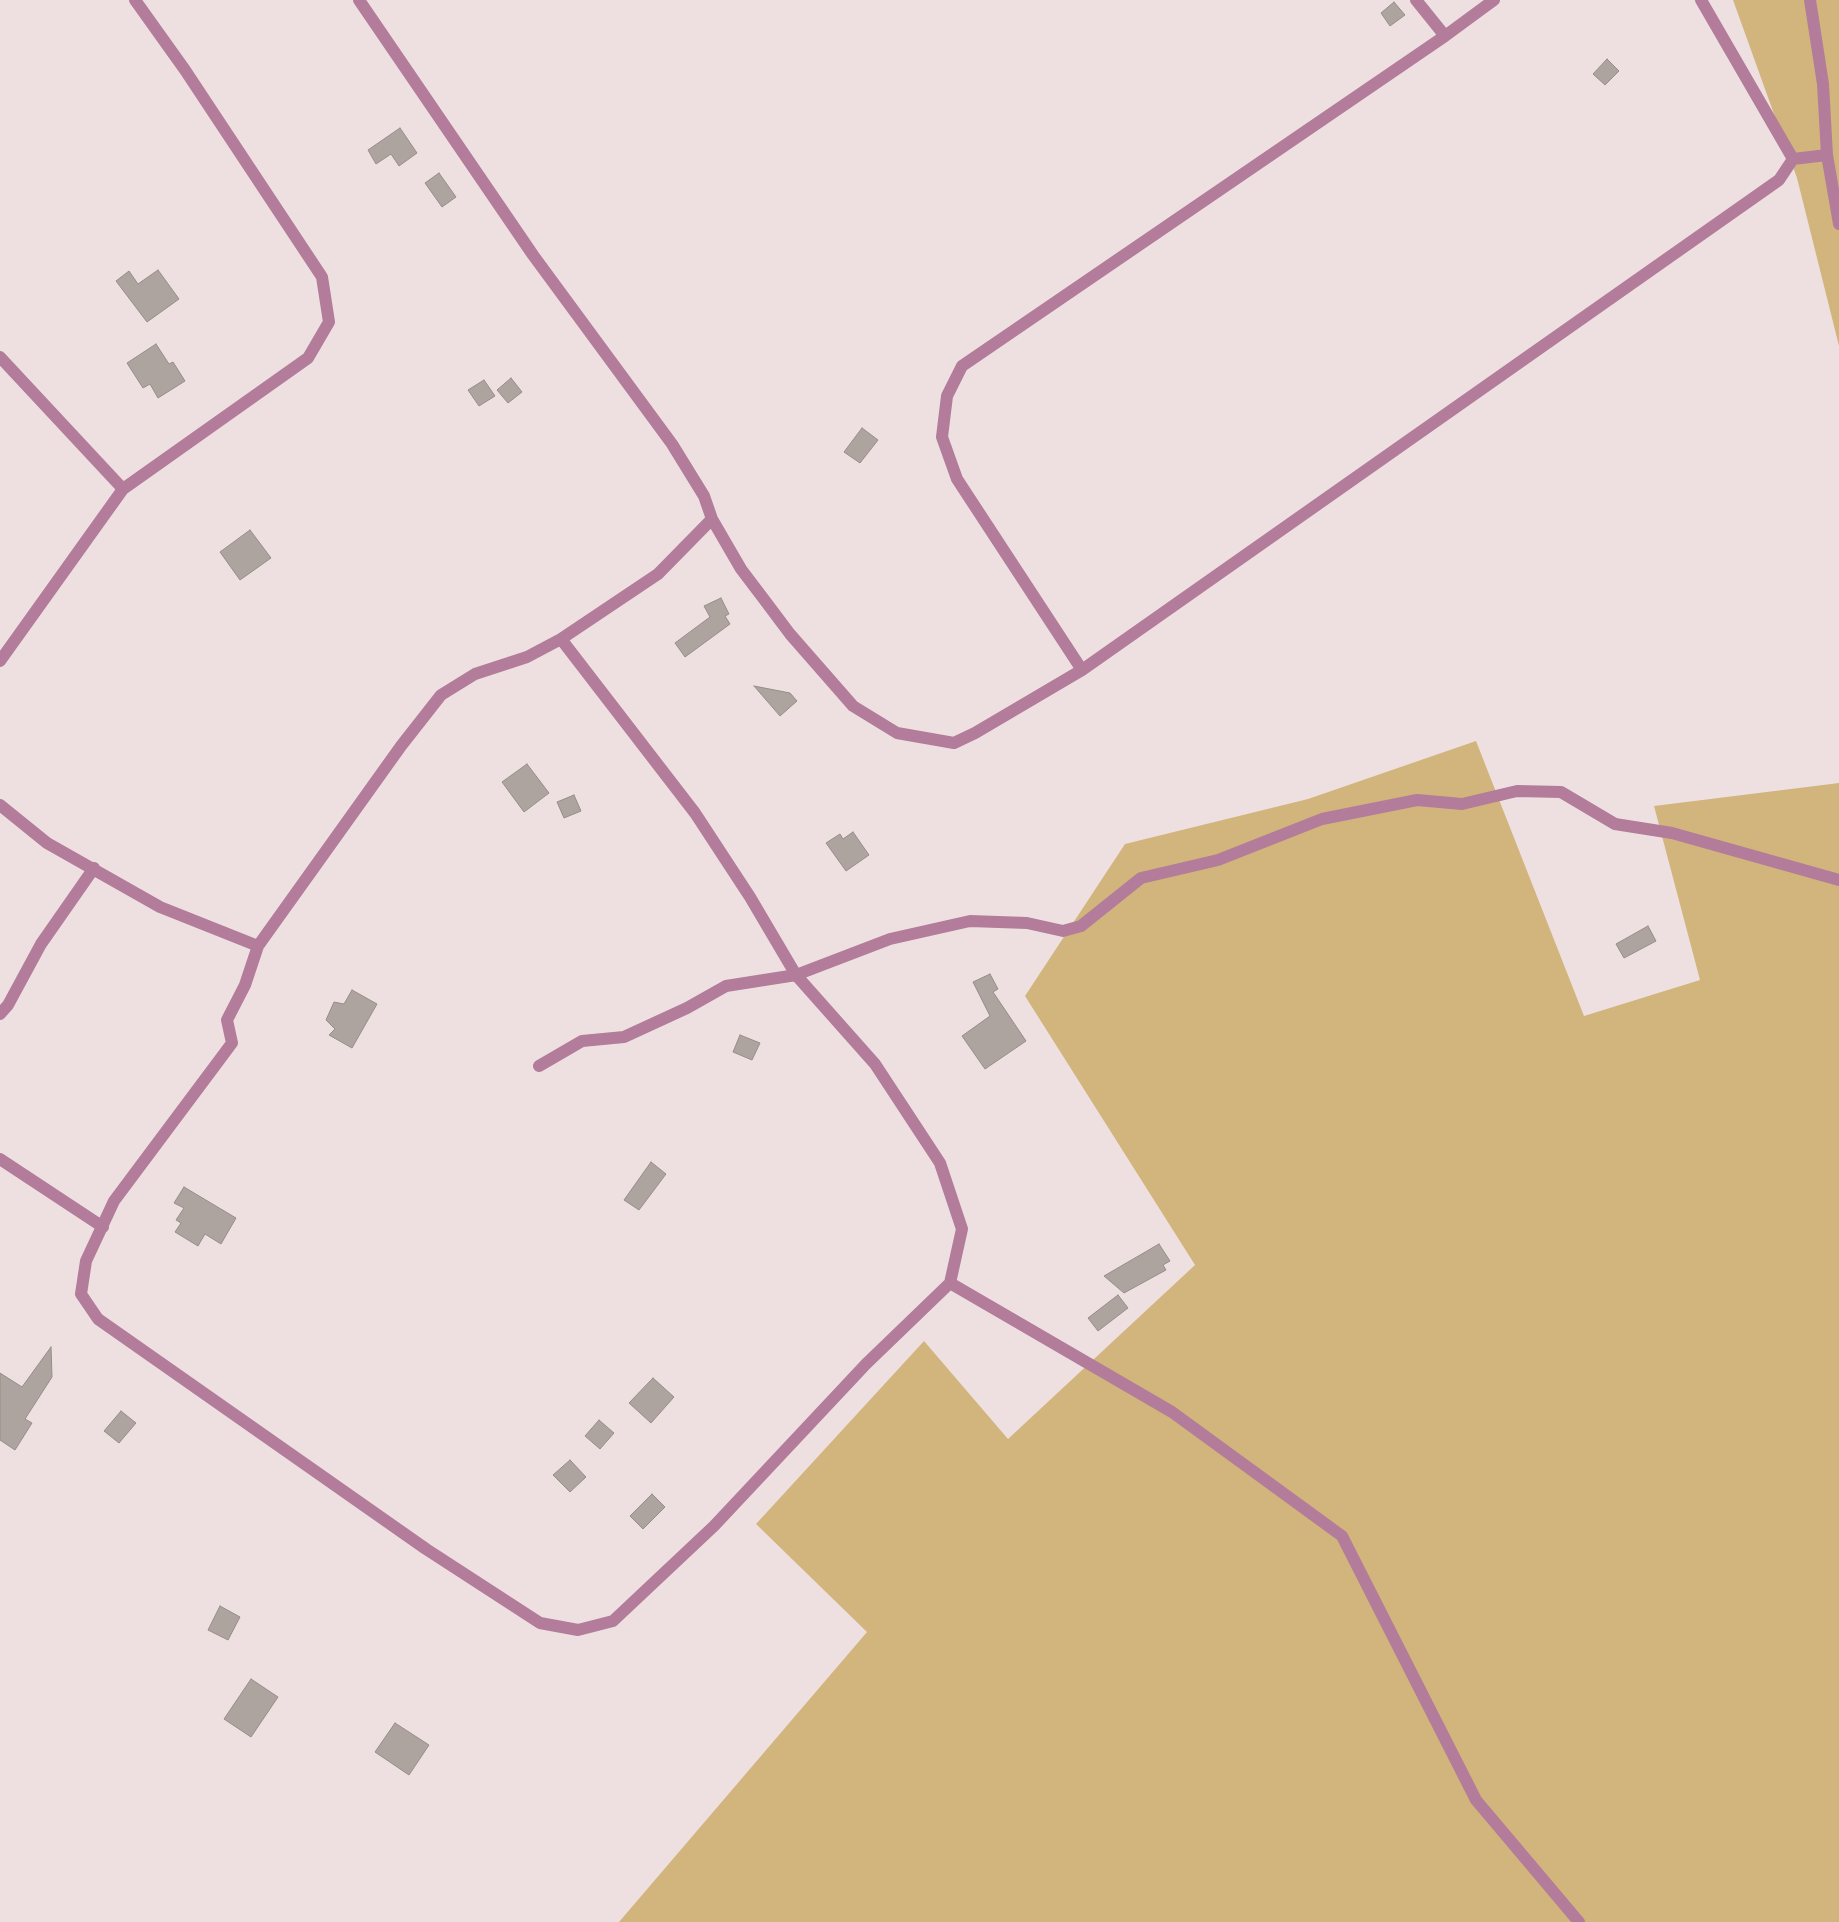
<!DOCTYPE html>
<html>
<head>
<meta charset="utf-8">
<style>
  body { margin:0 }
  canvas { display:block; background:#eee0e0 }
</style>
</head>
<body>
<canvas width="1839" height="1922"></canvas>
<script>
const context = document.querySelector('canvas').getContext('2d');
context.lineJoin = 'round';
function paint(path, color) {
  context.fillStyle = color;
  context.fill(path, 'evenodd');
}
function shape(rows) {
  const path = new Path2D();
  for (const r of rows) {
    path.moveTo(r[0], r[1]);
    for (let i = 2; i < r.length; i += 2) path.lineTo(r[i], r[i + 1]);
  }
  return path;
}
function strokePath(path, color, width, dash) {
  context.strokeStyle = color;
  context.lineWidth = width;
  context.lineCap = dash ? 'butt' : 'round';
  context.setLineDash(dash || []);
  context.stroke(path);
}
paint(shape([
  [1733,0,1839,0,1839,346,1797,178],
  [1476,741,1584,1016,1700,980,1654,806,1839,783,1839,1922,619,1922,867,1632,756,1524,924,1341,1008,1439,1195,1265,1025,996,1125,844,1308,799]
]), '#d2b57d');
const building = shape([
  [1394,2,1405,15,1390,26,1381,13,1394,2],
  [1607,59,1619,71,1605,85,1593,74,1607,59],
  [400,128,417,153,399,166,391,154,376,164,368,150,400,128],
  [439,173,456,197,442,207,425,183,439,173],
  [158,270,179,299,147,322,116,281,129,271,138,284,158,270],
  [156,344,169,364,173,362,185,381,158,398,150,384,143,388,127,363,156,344],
  [511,378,522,392,508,403,497,390,511,378],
  [484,380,495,396,479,406,468,390,484,380],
  [862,428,878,440,860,463,844,452,862,428],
  [250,530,271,558,240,580,220,552,250,530],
  [721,598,729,614,725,616,730,624,685,657,675,643,710,617,704,606,721,598],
  [754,686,790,693,797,701,780,716,754,686],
  [527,764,549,793,524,812,502,782,527,764],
  [574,795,581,811,564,818,557,802,574,795],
  [853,832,869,855,846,871,826,843,840,834,843,839,853,832],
  [1648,926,1656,941,1624,958,1616,944,1648,926],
  [990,974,998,989,993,992,1026,1041,985,1069,962,1036,990,1016,973,982,990,974],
  [352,990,377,1004,352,1048,329,1035,335,1029,326,1020,334,1002,344,1004,352,990],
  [740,1035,760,1043,752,1060,733,1052,740,1035],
  [651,1162,666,1174,639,1210,624,1200,651,1162],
  [184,1187,236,1218,221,1244,205,1234,198,1246,175,1232,181,1223,176,1220,184,1208,174,1203,184,1187],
  [1159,1244,1170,1261,1163,1265,1166,1270,1124,1293,1104,1276,1159,1244],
  [1118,1295,1128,1308,1098,1331,1088,1318,1118,1295],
  [51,1347,52,1377,25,1419,32,1423,15,1450,0,1440,0,1373,22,1387,51,1347],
  [653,1378,674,1397,651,1423,629,1403,653,1378],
  [121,1411,136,1423,119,1443,104,1431,121,1411],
  [599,1420,614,1433,600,1449,585,1436,599,1420],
  [570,1460,586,1477,570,1492,553,1475,570,1460],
  [652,1494,665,1507,643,1529,630,1516,652,1494],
  [220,1606,240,1617,228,1640,208,1630,220,1606],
  [251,1679,278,1697,251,1737,224,1719,251,1679],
  [395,1723,429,1745,409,1775,375,1752,395,1723]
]);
paint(building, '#aea49f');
strokePath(building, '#978d88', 1);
strokePath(shape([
  [359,0,533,255,672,444,704,496,712,519,658,574,561,639,527,657,475,674,441,695,401,746,258,946,245,985,227,1020,232,1043,114,1201,86,1261,81,1294,98,1319,426,1549,540,1623,578,1630,613,1621,714,1526,866,1364,950,1283,962,1229,940,1163,875,1064,796,975,750,897,695,813,561,639],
  [1416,0,1445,36],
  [1701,0,1793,159],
  [1810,0,1823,84,1827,155,1839,224],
  [1793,159,1827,155],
  [0,357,123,489],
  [712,519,741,569,766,602,790,634,853,706,897,733,954,743,975,733,1082,670,1779,180,1793,159],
  [0,661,123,489,308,358,329,322,322,277,185,70,135,0],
  [1082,670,957,479,942,437,947,396,962,366,1445,36,1494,0],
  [0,805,47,843,160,907,258,946],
  [0,1014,8,1005,41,944,94,868],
  [539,1066,582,1041,624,1037,687,1008,726,986,796,975,890,939,970,921,1027,923,1063,931,1081,926,1141,878,1218,860,1322,819,1417,800,1462,804,1517,791,1561,792,1615,824,1672,833,1839,880],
  [0,1159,103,1227],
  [950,1283,1172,1412,1342,1536,1476,1800,1579,1922]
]), '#b37c9a', 12);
</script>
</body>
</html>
